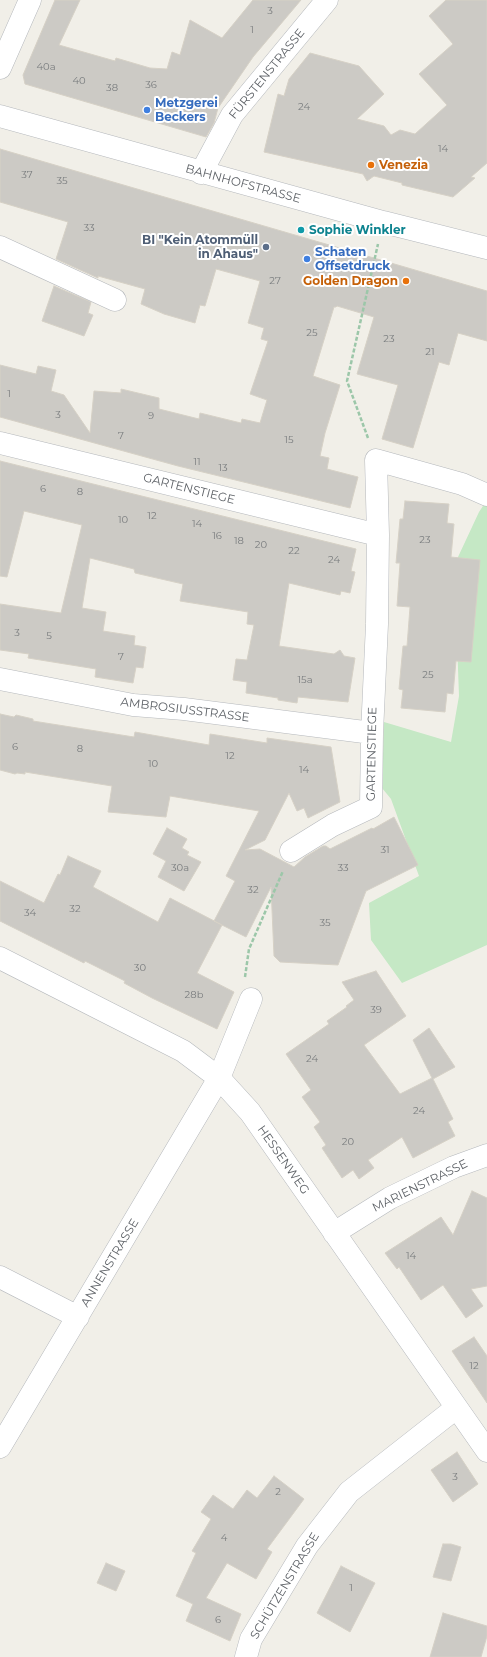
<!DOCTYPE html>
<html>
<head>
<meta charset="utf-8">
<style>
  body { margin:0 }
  canvas { display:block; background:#f1efe8 }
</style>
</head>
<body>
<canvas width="487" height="1657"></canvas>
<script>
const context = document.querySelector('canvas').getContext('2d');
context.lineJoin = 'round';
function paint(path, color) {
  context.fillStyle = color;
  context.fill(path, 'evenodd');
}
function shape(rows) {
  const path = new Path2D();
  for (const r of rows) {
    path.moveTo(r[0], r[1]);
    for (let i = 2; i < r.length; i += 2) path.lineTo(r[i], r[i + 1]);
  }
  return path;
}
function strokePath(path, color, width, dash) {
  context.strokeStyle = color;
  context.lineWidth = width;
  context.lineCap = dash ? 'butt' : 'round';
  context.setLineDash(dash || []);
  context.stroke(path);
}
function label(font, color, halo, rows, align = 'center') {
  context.font = font + ' Montserrat,sans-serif';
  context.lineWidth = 4;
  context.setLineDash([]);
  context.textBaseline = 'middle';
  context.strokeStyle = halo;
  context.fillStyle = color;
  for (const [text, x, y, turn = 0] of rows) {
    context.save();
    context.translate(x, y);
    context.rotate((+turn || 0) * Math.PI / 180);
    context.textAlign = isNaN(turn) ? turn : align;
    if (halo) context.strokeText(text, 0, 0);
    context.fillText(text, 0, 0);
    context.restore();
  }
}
paint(shape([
  [487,500,487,945,402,983,371,940,369,903,419,876,391,799,382,788,384,722,451,742,459,696,456,614,458,557,479,512]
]), '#c5e8c5');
const building = shape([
  [55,0,80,0,59,45,115,61,116,58,150,68,167,69,172,52,180,55,190,20,222,38,253,0,301,0,253,57,218,108,214,123,206,137,25,84,23,75,55,0],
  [446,0,487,0,487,163,471,177,475,178,453,197,402,185,402,183,374,176,367,181,363,174,264,152,278,94,284,96,289,79,310,53,359,66,384,94,357,119,384,126,391,135,400,130,415,134,447,105,419,74,453,44,429,16,446,0],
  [0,149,487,291,487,341,458,333,449,365,439,362,413,448,382,439,398,385,357,374,374,317,337,306,336,307,334,307,313,376,340,385,325,433,320,456,329,458,327,469,358,477,350,508,178,466,0,417,0,365,36,374,38,366,56,370,51,391,64,395,90,433,94,391,121,393,121,389,159,398,159,409,199,419,200,413,241,423,242,419,260,423,267,400,250,394,268,341,261,339,264,328,248,323,260,281,216,269,205,306,200,305,195,323,164,314,141,304,145,289,98,276,98,278,56,259,68,222,0,202,0,149],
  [54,286,91,302,88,313,93,315,84,336,42,321,54,286],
  [0,461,356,549,351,571,355,572,350,593,341,591,340,595,289,583,279,646,334,654,340,650,344,656,355,658,348,702,298,697,297,703,278,700,278,698,246,693,247,682,233,680,236,659,247,660,254,625,247,624,248,612,180,601,183,584,135,573,134,569,90,558,82,608,106,612,103,631,135,636,134,645,146,647,143,668,136,667,133,683,95,677,96,669,28,658,29,654,0,650,0,604,61,613,82,525,24,511,7,577,0,576,0,461],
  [405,501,449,504,447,523,454,524,451,557,480,560,471,662,456,661,453,694,447,693,445,712,401,708,403,690,399,689,403,646,407,646,410,607,397,606,400,563,396,563,400,519,403,519,405,501],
  [0,714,14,717,16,715,33,719,33,721,134,737,135,732,209,745,210,734,267,743,267,738,331,747,340,802,308,818,304,808,297,811,289,793,265,840,245,850,260,849,294,867,305,857,323,846,326,846,330,849,372,828,373,829,394,817,418,865,366,891,338,965,280,962,274,956,271,887,246,937,214,921,235,881,226,876,259,811,170,796,166,817,108,812,112,786,25,772,25,774,17,773,15,774,0,770,0,714],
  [167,828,187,839,182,848,189,852,187,855,201,862,184,891,158,877,166,861,153,854,167,828],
  [68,856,101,871,93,887,158,922,170,898,222,925,197,973,234,992,217,1029,152,998,124,983,125,981,85,961,84,963,0,921,0,881,44,903,58,874,60,875,68,856],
  [376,971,406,1016,364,1045,400,1094,432,1078,413,1040,429,1028,455,1067,433,1079,453,1119,448,1122,455,1136,413,1158,402,1137,368,1160,374,1168,359,1179,353,1170,342,1178,322,1148,326,1145,314,1127,320,1122,302,1097,311,1090,286,1054,329,1024,327,1021,347,1007,346,1006,354,1000,342,982,376,971],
  [472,1191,487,1198,487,1286,471,1289,483,1306,466,1318,443,1285,421,1300,399,1267,397,1269,385,1253,441,1217,453,1235,472,1191],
  [474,1337,487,1356,487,1403,452,1351,474,1337],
  [457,1452,478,1484,453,1502,431,1470,457,1452],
  [274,1476,304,1499,267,1549,272,1552,256,1579,227,1563,206,1598,241,1614,230,1641,186,1621,193,1604,176,1596,196,1553,192,1551,211,1519,201,1512,213,1495,233,1509,247,1490,257,1498,274,1476],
  [443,1544,451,1544,461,1547,451,1581,433,1577,443,1544],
  [106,1563,125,1571,116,1591,97,1583,106,1563],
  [341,1566,375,1583,350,1632,317,1613,341,1566],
  [443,1613,487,1626,487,1636,481,1657,430,1657,443,1613]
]);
paint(building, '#cccac5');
strokePath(building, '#d6d1c6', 1);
const minor = shape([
  [0,68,30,0],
  [0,116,383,222,487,248],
  [201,173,232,115,327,0],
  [0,247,115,300],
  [0,443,378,535],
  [0,679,133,705,184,709,372,733],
  [291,851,333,825,371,807,372,733,377,624,378,535,376,460,462,484,487,495],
  [0,958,183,1051,219,1078,250,1112,487,1451],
  [334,1233,390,1198,454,1167,487,1155],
  [0,1277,78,1317],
  [0,1447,219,1078,251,999],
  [246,1657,251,1639,307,1546,349,1492,456,1408]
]);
strokePath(minor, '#b5b8bc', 23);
strokePath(shape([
  [368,438,347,381,378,244],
  [245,977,249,949,283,871]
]), '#9cc7a9', 2.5, [4, 2]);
strokePath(minor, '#fff', 22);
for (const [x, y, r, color] of [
  [147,110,4,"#3f7fe0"],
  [371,165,4,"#e8710a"],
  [301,230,4,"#0f9aa8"],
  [266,247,4,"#5c6f8a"],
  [307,259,4,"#3f7fe0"],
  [406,281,4,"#e8710a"]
]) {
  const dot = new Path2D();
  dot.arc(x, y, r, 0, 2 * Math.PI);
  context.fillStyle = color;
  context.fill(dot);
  strokePath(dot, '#fff', 1.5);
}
label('10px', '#7a7d7f', null, [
  ["3",270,11],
  ["1",252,30],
  ["40a",46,67],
  ["40",79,81],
  ["36",151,85],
  ["38",112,88],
  ["24",304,107],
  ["14",443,149],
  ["37",27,175],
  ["35",62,181],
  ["33",89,228],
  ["27",275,281],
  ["25",312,333],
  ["23",389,339],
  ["21",430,352],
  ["1",9,394],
  ["3",58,415],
  ["9",151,416],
  ["7",121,436],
  ["15",289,440],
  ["11",197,462],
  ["13",223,468],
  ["6",43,489],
  ["8",80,492],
  ["12",152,516],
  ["10",123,520],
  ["14",197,524],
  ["16",217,536],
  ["23",425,540],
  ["18",239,541],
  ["20",261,545],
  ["22",294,551],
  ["24",334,560],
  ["3",17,633],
  ["5",49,636],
  ["7",121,657],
  ["25",428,675],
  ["15a",305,680],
  ["6",15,747],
  ["8",80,749],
  ["12",230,756],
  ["10",153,764],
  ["14",304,770],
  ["31",385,850],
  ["30a",180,868],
  ["33",343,868],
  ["32",253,890],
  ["32",75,909],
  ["34",30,913],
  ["35",325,923],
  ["30",140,968],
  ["28b",194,995],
  ["39",376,1010],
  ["24",312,1059],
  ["24",419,1111],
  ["20",348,1142],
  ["14",411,1256],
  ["12",474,1366],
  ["3",455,1477],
  ["2",278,1492],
  ["4",224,1538],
  ["1",351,1588],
  ["6",218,1620]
]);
label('12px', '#5f6368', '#fff', [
  ["FÜRSTENSTRASSE",267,74,-51],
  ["BAHNHOFSTRASSE",243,184,15],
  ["GARTENSTIEGE",189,489,14],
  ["AMBROSIUSSTRASSE",185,710,7],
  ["GARTENSTIEGE",372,754,-89],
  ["HESSENWEG",283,1160,55],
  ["MARIENSTRASSE",420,1186,-26],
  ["ANNENSTRASSE",110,1263,-59],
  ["SCHÜTZENSTRASSE",285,1586,-59]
]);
label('bold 12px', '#366cbe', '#fff', [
  ["Metzgerei",155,103],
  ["Beckers",155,117],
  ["Schaten",315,252],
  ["Offsetdruck",315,266]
], 'left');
label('bold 12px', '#c56008', '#fff', [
  ["Venezia",379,165],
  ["Golden Dragon",398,281,"right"]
], 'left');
label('bold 12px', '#0d838f', '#fff', [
  ["Sophie Winkler",309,230]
], 'left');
label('bold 12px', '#4e5e75', '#fff', [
  ["BI \"Kein Atommüll",258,240],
  ["in Ahaus\"",258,254]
], 'right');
</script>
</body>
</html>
